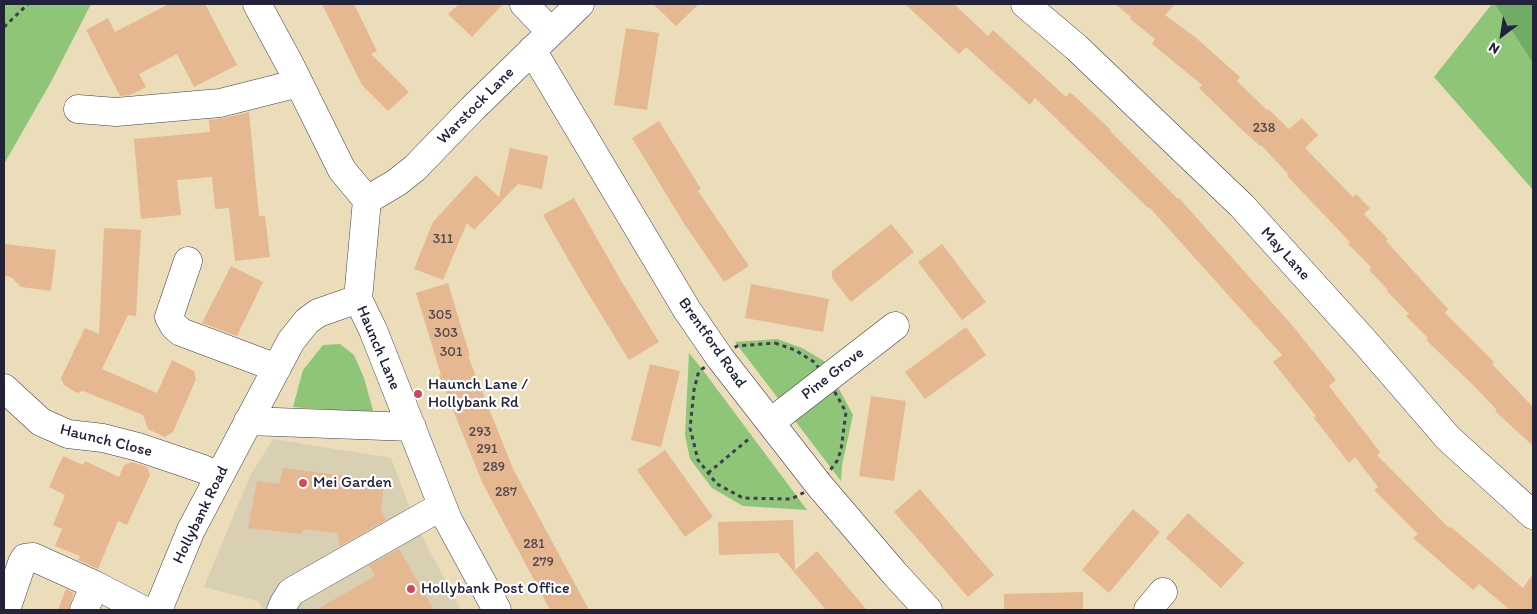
<!DOCTYPE html>
<html>
<head>
<meta charset="utf-8">
<style>
  body { margin:0 }
  #map { position:relative; width:1537px; height:614px; overflow:hidden; background:#ecddba; font-family:Itim,sans-serif }
  canvas { display:block }
  .frame { position:absolute; inset:0; border:5px solid #22223b; pointer-events:none }
  .north { position:absolute; left:1477px; top:10px; width:50px; height:50px; -webkit-text-stroke:4px #fff; paint-order:stroke; rotate:211deg; font-size:14px; font-weight:700; line-height:20px; text-align:center; color:#22223b }
  .north::after { content:''; display:block; margin:auto; width:18px; height:22px; background:#22223b; clip-path:polygon(50% 0,100% 100%,50% 72%,0 100%) }
</style>
</head>
<body>
<div id="map">
<canvas width="1537" height="614"></canvas>
<div class="frame"></div>
<div class="north">N</div>
</div>
<script>
const context = document.querySelector('canvas').getContext('2d');
context.lineJoin = 'round';
function paint(path, color) {
  context.fillStyle = color;
  context.fill(path, 'evenodd');
}
function shape(rows) {
  const path = new Path2D();
  for (const r of rows) {
    path.moveTo(r[0], r[1]);
    for (let i = 2; i < r.length; i += 2) path.lineTo(r[i], r[i + 1]);
  }
  return path;
}
function strokePath(path, color, width, dash) {
  context.strokeStyle = color;
  context.lineWidth = width;
  context.lineCap = dash ? 'butt' : 'round';
  context.setLineDash(dash || []);
  context.stroke(path);
}
function label(font, color, halo, rows, align = 'center') {
  context.font = font + ' Itim,sans-serif';
  context.lineWidth = 4.5;
  context.setLineDash([]);
  context.textBaseline = 'middle';
  context.strokeStyle = halo;
  context.fillStyle = color;
  for (const [text, x, y, turn = 0] of rows) {
    context.save();
    context.translate(x, y);
    context.rotate((+turn || 0) * Math.PI / 180);
    context.textAlign = isNaN(turn) ? turn : align;
    if (halo) context.strokeText(text, 0, 0);
    context.fillText(text, 0, 0);
    context.restore();
  }
}
paint(shape([
  [273,439,391,458,417,527,461,610,263,610,258,601,204,587,250,476]
]), '#d9cfb2');
paint(shape([
  [4,4,91,4,51,82,4,164],
  [1492,4,1533,4,1533,190,1434,77],
  [777,339,802,348,824,361,853,415,842,465,841,481,735,342],
  [340,344,354,355,364,378,374,414,293,407,303,370,323,345],
  [689,353,702,369,807,510,743,506,712,488,690,459,685,435]
]), '#8ec578');
paint(shape([
  [1495,4,1533,4,1533,63]
]), '#72aa68');
paint(shape([
  [169,4,205,4,237,65,194,87,177,54,139,74,146,87,130,95,120,96,86,30,108,18,115,32],
  [322,4,354,4,377,51,371,54,409,92,388,111,362,85],
  [459,4,503,4,472,37,448,14],
  [653,4,699,4,676,26],
  [905,4,954,4,988,36,993,30,1066,97,1070,92,1111,130,1110,131,1178,199,1179,198,1292,325,1336,380,1329,386,1380,452,1377,455,1449,528,1451,527,1523,588,1533,574,1533,610,1510,610,1479,584,1473,590,1413,538,1418,534,1374,490,1378,487,1355,457,1349,463,1314,418,1316,416,1273,362,1282,355,1149,207,1148,208,1035,98,1030,105,966,47,959,54],
  [1115,4,1175,4,1165,15,1195,37,1240,77,1237,81,1267,110,1268,109,1289,129,1302,118,1318,135,1305,148,1353,197,1356,194,1370,208,1364,214,1388,239,1386,241,1448,309,1445,313,1494,362,1492,364,1533,407,1533,446,1495,411,1497,410,1472,384,1426,340,1428,338,1406,316,1409,314,1387,291,1388,290,1369,270,1371,267,1348,244,1350,242,1287,176,1289,175,1261,145,1260,146,1238,126,1199,88,1202,85,1152,44,1155,39,1130,19,1131,17],
  [626,28,659,33,647,110,614,105],
  [249,112,259,216,265,216,270,257,235,261,229,208,215,209,212,177,177,180,181,215,141,219,134,139,210,132,209,120,224,118],
  [659,121,701,189,698,191,749,266,724,282,683,222,632,138],
  [510,148,548,156,542,189,518,184,474,230,467,223,443,280,414,269,433,222,476,175,499,197],
  [574,198,620,279,659,342,629,360,580,280,543,215],
  [891,224,914,252,851,302,832,278,832,271],
  [104,228,141,230,136,316,128,315,102,369,157,393,172,360,194,371,196,379,173,432,165,437,148,429,143,415,83,391,77,393,64,385,61,378,85,328,99,334],
  [4,244,56,250,51,291,21,287,11,277,4,276],
  [942,244,986,302,962,320,918,262],
  [231,266,263,282,237,336,202,323],
  [448,283,470,356,468,356,514,471,589,610,550,610,482,482,439,375,441,375,416,293],
  [751,284,829,299,823,332,745,318],
  [966,327,986,355,925,399,905,372],
  [650,364,680,371,661,447,631,440],
  [871,396,906,401,894,481,859,476],
  [665,450,713,517,685,537,637,470],
  [63,456,83,465,85,461,119,477,124,465,132,462,147,467,150,475,127,525,118,521,98,569,78,560,80,556,55,546,62,529,53,525,65,495,49,487],
  [283,468,384,481,381,509,386,520,340,546,337,533,304,529,302,534,248,528,257,481,279,484],
  [920,489,994,575,968,597,894,512],
  [1133,509,1160,532,1109,593,1082,570],
  [1188,513,1244,563,1221,588,1166,538],
  [793,520,795,570,817,551,867,610,826,610,778,553,719,555,718,522],
  [399,549,434,610,316,610,375,576,369,565],
  [66,589,74,593,69,610,58,610],
  [1083,592,1083,610,1004,610,1004,594]
]), '#e5b891');
const minor = shape([
  [257,4,290,65,342,170,367,200,358,299,373,330,448,520,497,610],
  [524,4,551,32],
  [1025,4,1076,47,1242,206,1365,342,1448,438,1533,515],
  [532,50,687,310,720,358,819,485,895,574,928,610],
  [78,109,116,112,220,103,299,83],
  [367,200,396,183,415,168,472,109,580,4],
  [188,261,169,317,174,326,181,332,277,368],
  [4,388,41,422,68,434,103,438,138,447,203,469,219,476],
  [248,421,412,427],
  [771,422,895,326],
  [6,610,22,563,25,558,33,557,95,585,143,610],
  [84,610,95,585],
  [158,610,191,530,291,341,307,321,318,313,358,299],
  [281,610,284,603,291,592,442,506],
  [1148,610,1163,592]
]);
strokePath(minor, '#403e4e', 29);
strokePath(shape([
  [4,27,28,4],
  [775,343,795,350,814,362,827,378,846,412,841,450,837,461,819,485,791,499,743,498,717,484,698,460,690,428,694,390,698,374,702,369,737,346,775,343],
  [708,473,750,438]
]), '#403e4e', 3, [4, 4]);
strokePath(minor, '#fff', 28);
for (const [x, y, r, color] of [
  [418,394,5,"#d1495b"],
  [303,483,5,"#d1495b"],
  [411,589,5,"#d1495b"]
]) {
  const dot = new Path2D();
  dot.arc(x, y, r, 0, 2 * Math.PI);
  context.fillStyle = color;
  context.fill(dot);
  strokePath(dot, '#fff', 2);
}
label('14px', '#534850', null, [
  ["238",1264,128],
  ["311",443,239],
  ["305",440,315],
  ["303",446,333],
  ["301",451,352],
  ["293",480,432],
  ["291",487,449],
  ["289",494,467],
  ["287",506,492],
  ["281",534,544],
  ["279",543,562]
]);
label('16px', '#22223b', '#fff', [
  ["Warstock Lane",476,106,-45],
  ["May Lane",1285,254,48],
  ["Brentford Road",712,343,55],
  ["Haunch Lane",378,348,67],
  ["Pine Grove",833,374,-38],
  ["Haunch Close",106,441,14],
  ["Hollybank Road",201,515,-64]
]);
label('16px', '#22223b', '#fff', [
  ["Haunch Lane /",428,385],
  ["Hollybank Rd",428,403],
  ["Mei Garden",313,483],
  ["Hollybank Post Office",421,589]
], 'left');
</script>
</body>
</html>
